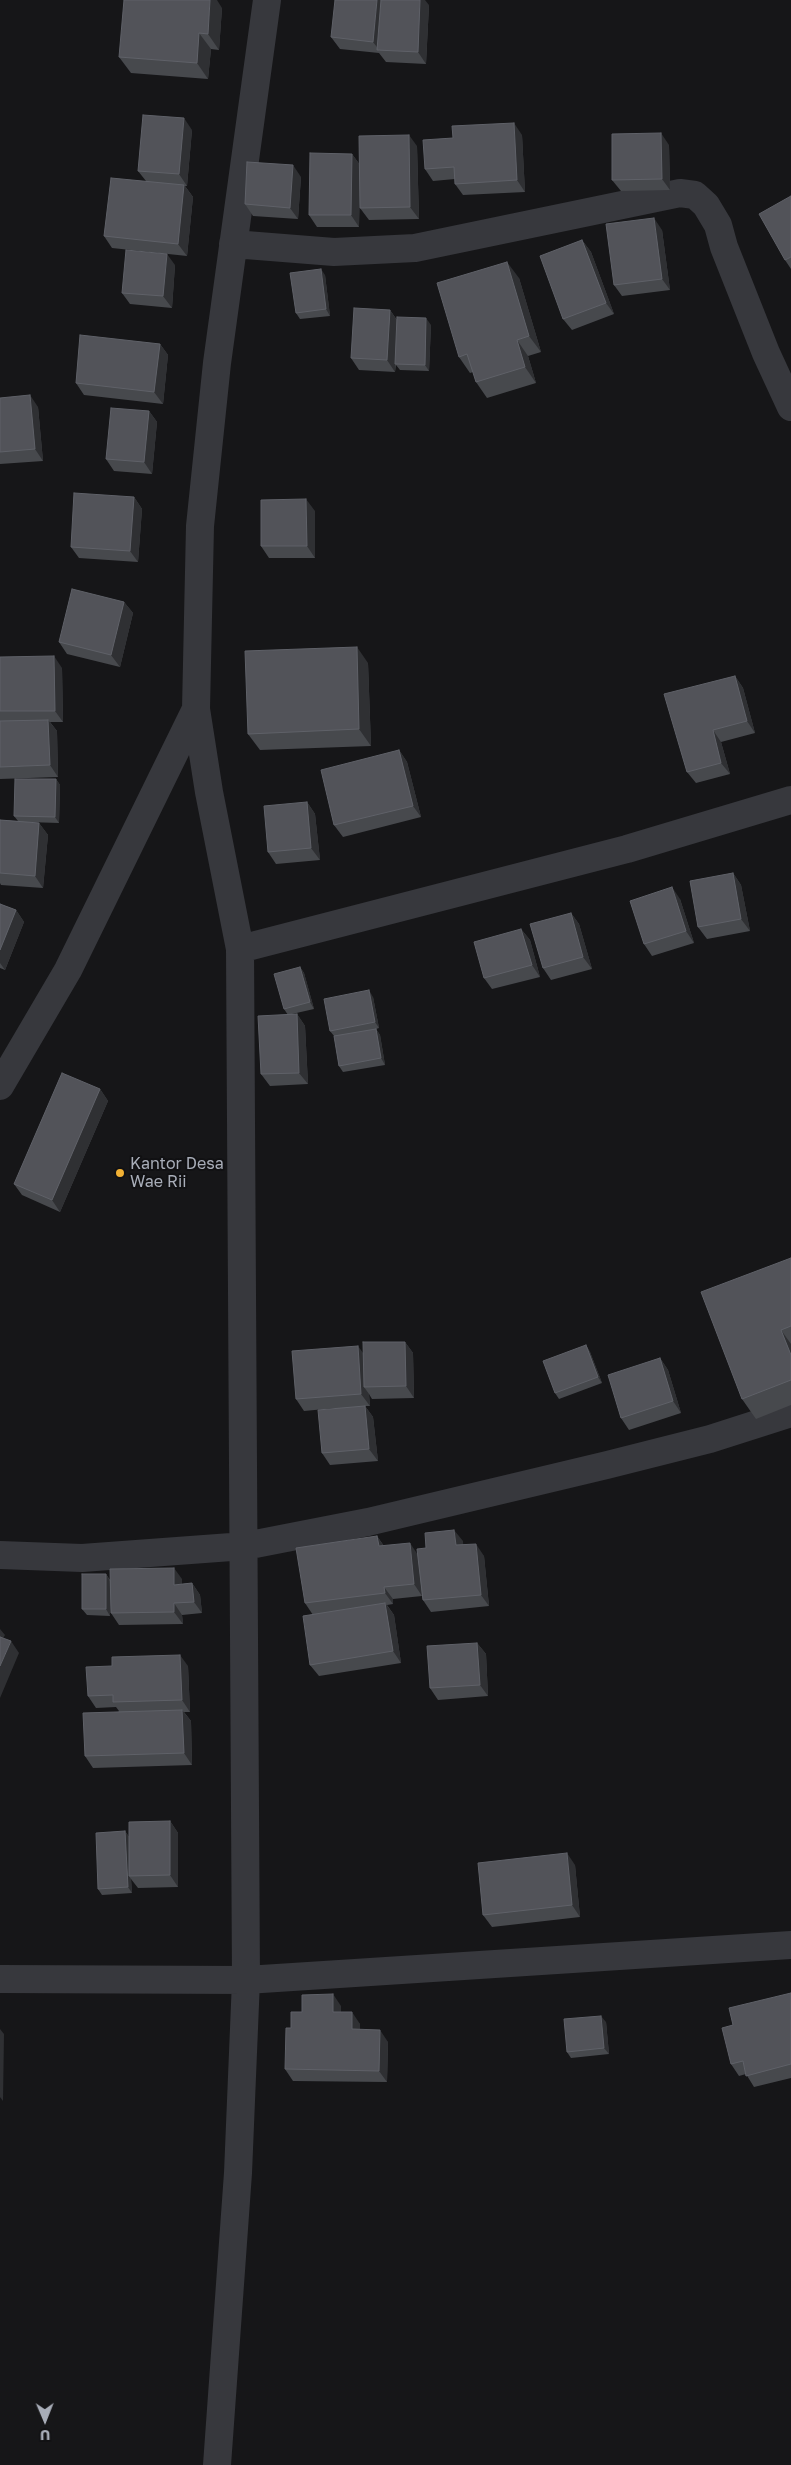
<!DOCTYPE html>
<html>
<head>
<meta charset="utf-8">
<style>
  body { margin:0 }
  #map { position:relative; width:791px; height:2465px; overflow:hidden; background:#161618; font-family:"Golos Text",sans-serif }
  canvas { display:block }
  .north { position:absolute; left:20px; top:2395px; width:50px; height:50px; -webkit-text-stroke:4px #111113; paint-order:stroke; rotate:179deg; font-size:14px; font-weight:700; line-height:20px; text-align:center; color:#a8adb8 }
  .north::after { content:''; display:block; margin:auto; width:18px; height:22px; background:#a8adb8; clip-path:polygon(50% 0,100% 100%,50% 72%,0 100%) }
</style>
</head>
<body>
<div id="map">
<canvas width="791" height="2465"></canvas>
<div class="north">U</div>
</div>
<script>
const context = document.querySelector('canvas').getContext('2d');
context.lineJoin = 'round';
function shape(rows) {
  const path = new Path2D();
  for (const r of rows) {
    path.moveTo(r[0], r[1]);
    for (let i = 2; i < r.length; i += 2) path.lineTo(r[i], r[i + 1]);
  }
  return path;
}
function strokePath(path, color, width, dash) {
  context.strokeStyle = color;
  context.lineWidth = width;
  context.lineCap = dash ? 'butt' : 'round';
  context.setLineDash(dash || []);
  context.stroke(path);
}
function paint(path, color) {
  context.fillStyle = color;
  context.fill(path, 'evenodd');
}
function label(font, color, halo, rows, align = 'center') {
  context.font = font + ' "Golos Text",sans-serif';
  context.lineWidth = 4;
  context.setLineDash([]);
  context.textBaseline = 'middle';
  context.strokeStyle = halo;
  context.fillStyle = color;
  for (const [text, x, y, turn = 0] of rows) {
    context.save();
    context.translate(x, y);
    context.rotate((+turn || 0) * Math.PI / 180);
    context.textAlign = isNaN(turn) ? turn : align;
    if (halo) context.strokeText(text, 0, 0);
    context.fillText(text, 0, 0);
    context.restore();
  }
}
strokePath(shape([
  [233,244,334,252,415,248,680,193,695,195,706,205,718,225,724,247,766,353,791,407],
  [240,949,627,849,791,800],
  [0,1086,68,970,196,709],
  [0,1555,82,1558,245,1546,368,1522,607,1465,710,1439,791,1413],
  [0,1979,246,1980,791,1945],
  [217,2465,238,2173,246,1980,240,949,209,792,196,709,200,526,217,363,267,0]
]), '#37383d', 28);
paint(shape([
  [429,5,426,64,386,62,379,53,340,49,331,37],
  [222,8,219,50,211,49,208,79,131,73,119,57],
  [192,130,187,186,185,186,193,197,187,256,112,248,104,236,146,181,138,171],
  [522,135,525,192,463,195,455,184,455,179,433,181,425,169],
  [669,145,670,190,621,191,612,180],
  [417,146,419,219,369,220,360,208,360,178,359,227,317,227,309,215,352,154,360,165],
  [301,177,298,219,253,216,245,204],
  [791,196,791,269,785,260],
  [662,230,670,290,622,296,614,285],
  [582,240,591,252,614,314,572,330,563,319],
  [175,265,172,308,130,304,122,293],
  [325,275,330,316,300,319,296,313],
  [519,278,541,352,528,356,536,383,487,398,476,382,473,372,470,373,459,357],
  [390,310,397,320,431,325,429,371,400,370,396,365,395,372,359,370,351,358],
  [160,344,168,355,163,404,84,395,76,383],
  [0,398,38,407,43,461,0,464],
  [149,411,157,422,152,474,114,471,106,459],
  [134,497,142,509,138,562,79,558,71,547],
  [315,511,315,558,269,558,261,546],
  [124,602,133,613,120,667,67,654,59,642],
  [0,657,62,668,63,722,50,722,57,731,58,777,0,779],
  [368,663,371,746,260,750,248,734],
  [735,676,743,688,755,733,721,742,730,774,696,783,687,772],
  [399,750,407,762,421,817,343,837,334,825],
  [56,779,60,785,59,823,27,822,39,823,48,835,43,888,1,885,0,883,0,820,18,821,14,816],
  [307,802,315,814,320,860,276,864,268,852],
  [733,873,741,885,750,931,707,939,698,927],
  [680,899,694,943,652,956,644,944],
  [0,904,16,910,24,922,5,970,0,968],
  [571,913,579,924,592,969,551,980,543,968],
  [521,929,530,940,540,977,492,989,484,978],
  [300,967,304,973,314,1009,292,1014,297,1014,305,1026,308,1084,270,1086,261,1074,288,1015,284,1009],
  [373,997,379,1028,376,1029,380,1035,385,1065,343,1072,339,1066,334,1036,330,1031],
  [100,1089,108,1101,60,1212,22,1195,14,1184],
  [791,1258,791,1405,756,1419,742,1399],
  [405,1342,413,1353,414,1398,372,1399,369,1394,370,1406,365,1406,373,1417,378,1461,330,1465,322,1453,336,1408,304,1411,296,1399,363,1353],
  [586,1345,590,1352,602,1383,559,1399,555,1393],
  [660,1358,668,1370,681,1413,629,1430,621,1418],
  [377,1536,384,1546,418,1555,426,1548,463,1541,463,1545,484,1556,489,1606,431,1612,423,1600,422,1596,393,1599,393,1604,387,1605,394,1615,401,1663,319,1676,310,1665,313,1615,305,1603],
  [106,1574,110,1580,182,1579,182,1584,192,1583,200,1595,202,1613,182,1615,183,1624,119,1625,111,1613,110,1588,110,1616,87,1615,82,1609],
  [477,1643,486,1654,488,1696,438,1700,430,1688],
  [188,1666,190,1712,184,1712,191,1721,192,1765,93,1768,85,1756,119,1711,116,1707,96,1708,88,1696],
  [170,1821,178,1833,178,1887,138,1888,131,1879,132,1893,102,1895,98,1889,125,1831,129,1837],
  [575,1865,580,1917,492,1927,483,1915],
  [791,1993,791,2078,754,2087,746,2074,739,2076,731,2064,733,2025],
  [341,2006,341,2012,360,2024,360,2029,388,2042,387,2082,293,2081,285,2069,291,2028,302,2012],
  [606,2022,609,2054,571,2058,567,2052]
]), '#47494d');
paint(shape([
  [210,0,217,0,222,8,219,50,208,34],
  [377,0,382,0,380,51,373,42],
  [420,0,425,0,429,5,426,64,418,52],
  [199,33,211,49,208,79,197,63],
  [184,118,192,130,187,186,179,174],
  [514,123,522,135,525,192,517,180],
  [661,133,669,145,670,190,662,179],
  [409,135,417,146,419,219,410,207],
  [352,154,360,165,359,227,351,215],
  [293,165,301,177,298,219,290,208],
  [184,185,193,197,187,256,178,244],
  [654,218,662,230,670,290,662,279],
  [582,240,591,252,614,314,606,303],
  [167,254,175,265,172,308,163,296],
  [507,262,519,278,541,352,529,336],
  [321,269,325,275,330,316,326,309],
  [390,310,398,322,395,372,387,360],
  [426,318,431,325,429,371,425,365],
  [517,340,528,356,536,383,525,367],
  [160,344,168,355,163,404,154,392],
  [30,395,38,407,43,461,35,449],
  [149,411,157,422,152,474,144,462],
  [134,497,142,509,138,562,130,551],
  [306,499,315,511,315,558,307,546],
  [124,602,133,613,120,667,111,655],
  [357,647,368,663,371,746,359,729],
  [54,656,62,668,63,722,55,711],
  [735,676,743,688,755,733,747,721],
  [48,720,57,731,58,777,50,765],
  [713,730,721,742,730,774,721,763],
  [399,750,407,762,421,817,413,806],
  [56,779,60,785,59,823,55,817],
  [307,802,315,814,320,860,311,848],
  [39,823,48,835,43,888,35,876],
  [733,873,741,885,750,931,741,919],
  [672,887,680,899,694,943,686,931],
  [16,910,24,922,5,970,0,963,0,950],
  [571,913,579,924,592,969,583,957],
  [521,929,530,940,540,977,532,965],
  [300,967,304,973,314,1009,310,1002],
  [369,990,373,997,379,1028,375,1022],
  [297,1014,305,1026,308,1084,299,1073],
  [376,1029,380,1035,385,1065,381,1058],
  [100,1089,108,1101,60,1212,52,1200],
  [781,1330,791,1344,791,1355],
  [405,1342,413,1353,414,1398,406,1386],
  [586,1345,590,1352,602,1383,598,1377],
  [358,1346,366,1357,364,1387,369,1394,370,1406,361,1394],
  [660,1358,668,1370,681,1413,673,1401],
  [365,1406,373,1417,378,1461,369,1449],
  [454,1530,463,1541,464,1557,456,1545],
  [377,1536,385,1548,379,1546],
  [410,1543,418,1555,422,1596,414,1584],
  [476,1544,484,1556,489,1606,481,1595],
  [174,1568,182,1579,182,1597,174,1585],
  [106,1574,110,1581,110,1616,106,1609],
  [192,1583,200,1595,202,1613,194,1602],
  [384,1587,393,1599,393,1604,385,1593],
  [174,1603,182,1615,183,1624,174,1612],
  [385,1603,394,1615,401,1663,393,1651],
  [0,1629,5,1635,0,1644],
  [11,1641,19,1653,0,1698,0,1666],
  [477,1643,486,1654,488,1696,480,1685],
  [180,1655,188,1666,190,1712,182,1700],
  [182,1710,191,1721,192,1765,184,1753],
  [170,1821,178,1833,178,1887,170,1875],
  [125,1831,129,1837,129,1876,131,1879,132,1893,128,1887],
  [567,1853,575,1865,580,1917,572,1905],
  [333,1994,341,2006,341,2024,333,2012],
  [352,2012,360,2024,360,2041,352,2029],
  [601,2016,606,2022,609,2054,604,2048],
  [0,2029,4,2034,3,2101,0,2097],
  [380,2030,388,2042,387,2082,379,2071]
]), '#2f3033');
const building = shape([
  [124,0,210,0,208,34,199,33,197,63,119,57,124,0],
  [335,0,377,0,373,42,331,37,335,0],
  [381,0,420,0,418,52,377,50,381,0],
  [143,115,184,118,179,174,138,171,143,115],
  [514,123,517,180,455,184,454,167,425,169,423,140,453,138,452,126,514,123],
  [661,133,662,179,612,180,612,134,661,133],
  [409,135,410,207,360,208,359,136,409,135],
  [310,153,352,154,351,215,309,215,310,153],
  [247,162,293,165,290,208,245,204,247,162],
  [111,178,184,185,178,244,104,236,111,178],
  [791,196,791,257,785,260,759,214,791,196],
  [654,218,662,279,614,285,606,224,654,218],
  [582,240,606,303,563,319,540,256,582,240],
  [126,250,167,254,163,296,122,293,126,250],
  [507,262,529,336,517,340,525,367,476,382,467,354,459,357,437,283,507,262],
  [321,269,326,309,296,313,290,273,321,269],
  [354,308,390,310,387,360,351,358,354,308],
  [397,317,426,318,425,365,395,364,397,317],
  [80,335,160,344,154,392,76,383,80,335],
  [30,395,35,449,0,452,0,398,30,395],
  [111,408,149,411,144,462,106,459,111,408],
  [74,493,134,497,130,551,71,547,74,493],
  [306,499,307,546,261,546,261,500,306,499],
  [72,589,124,602,111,655,59,642,72,589],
  [357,647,359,729,248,734,245,651,357,647],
  [54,656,55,711,0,711,0,657,54,656],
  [735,676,747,721,713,730,721,763,687,772,664,694,735,676],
  [48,720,50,765,0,767,0,721,48,720],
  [399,750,413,806,334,825,321,770,399,750],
  [15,779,56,779,55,817,14,816,15,779],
  [307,802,311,848,268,852,264,806,307,802],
  [0,820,39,823,35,876,0,873,0,820],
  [733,873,741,919,698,927,690,881,733,873],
  [672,887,686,931,644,944,630,901,672,887],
  [0,904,16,910,0,950,0,904],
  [571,913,583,957,543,968,530,924,571,913],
  [521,929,532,965,484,978,474,942,521,929],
  [300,967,310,1002,284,1009,274,974,300,967],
  [369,990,375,1022,330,1031,324,999,369,990],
  [297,1014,299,1073,261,1074,258,1016,297,1014],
  [376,1029,381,1058,339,1066,334,1036,376,1029],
  [62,1073,100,1089,52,1200,14,1184,62,1073],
  [791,1258,791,1326,781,1330,791,1355,791,1380,742,1399,701,1292,791,1258],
  [363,1342,405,1342,406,1386,364,1387,363,1342],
  [586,1345,598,1377,555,1393,543,1361,586,1345],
  [358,1346,361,1394,296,1399,292,1351,358,1346],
  [660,1358,673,1401,621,1418,608,1375,660,1358],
  [365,1406,369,1449,322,1453,318,1410,365,1406],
  [454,1530,456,1545,476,1544,481,1595,423,1600,417,1549,426,1548,425,1533,454,1530],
  [377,1536,379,1546,410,1543,414,1584,384,1587,385,1593,305,1603,296,1548,377,1536],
  [174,1568,174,1585,192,1583,194,1602,174,1603,174,1612,111,1613,110,1569,174,1568],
  [82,1574,106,1574,106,1609,82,1609,82,1574],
  [385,1603,393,1651,310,1665,303,1616,385,1603],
  [0,1637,11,1641,0,1666,0,1637],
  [477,1643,480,1685,430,1688,427,1646,477,1643],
  [180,1655,182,1700,113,1702,113,1695,88,1696,86,1667,112,1666,112,1657,180,1655],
  [182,1710,184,1753,85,1756,83,1713,182,1710],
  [170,1821,170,1875,129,1876,129,1822,170,1821],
  [125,1831,128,1887,98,1889,96,1833,125,1831],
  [567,1853,572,1905,483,1915,478,1863,567,1853],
  [791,1993,791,2064,746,2076,743,2061,731,2064,722,2028,733,2025,729,2008,791,1993],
  [333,1994,333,2012,352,2012,352,2029,380,2030,379,2071,285,2069,286,2028,291,2028,291,2012,302,2012,302,1995,333,1994],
  [601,2016,604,2048,567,2052,564,2019,601,2016]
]);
paint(building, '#525359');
strokePath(building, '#5f6168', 1);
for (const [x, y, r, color] of [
  [120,1173,5,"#f2b134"]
]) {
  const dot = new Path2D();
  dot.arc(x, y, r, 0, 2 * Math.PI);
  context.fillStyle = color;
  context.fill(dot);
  strokePath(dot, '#111113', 2);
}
label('16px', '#a8adb8', '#111113', [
  ["Kantor Desa",130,1164],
  ["Wae Rii",130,1182]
], 'left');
</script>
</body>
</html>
